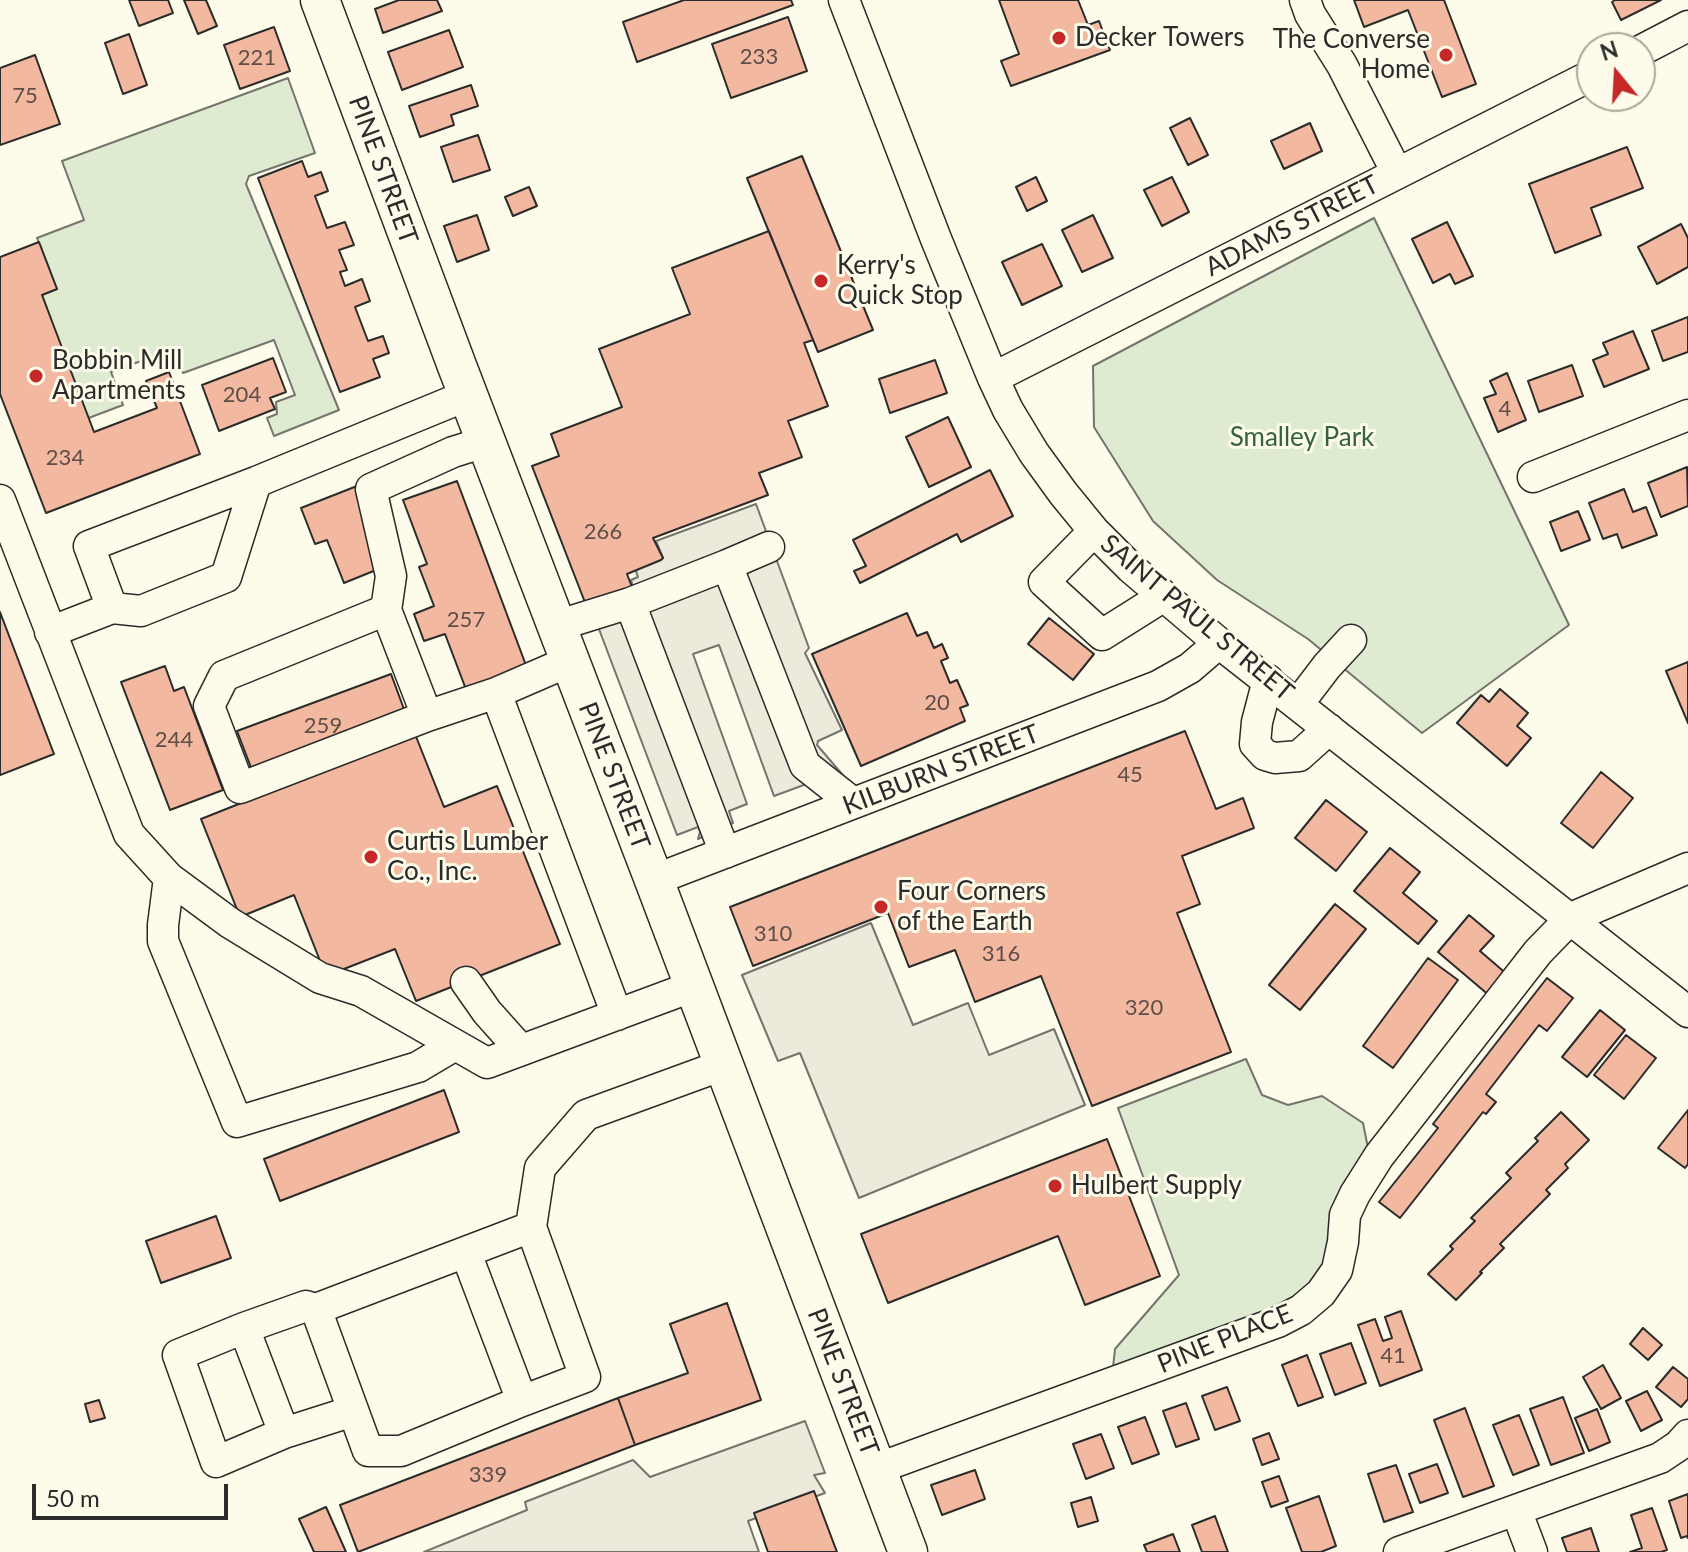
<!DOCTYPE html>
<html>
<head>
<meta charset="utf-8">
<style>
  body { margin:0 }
  #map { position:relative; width:1688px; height:1552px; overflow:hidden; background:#fdfbea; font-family:Lato,sans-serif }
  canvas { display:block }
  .north { position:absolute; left:1576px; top:32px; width:80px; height:80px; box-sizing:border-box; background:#fdfbea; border:2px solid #a9a89e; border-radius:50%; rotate:342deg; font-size:22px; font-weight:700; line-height:32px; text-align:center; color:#2b2b2b }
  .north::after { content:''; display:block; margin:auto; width:28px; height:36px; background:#c62828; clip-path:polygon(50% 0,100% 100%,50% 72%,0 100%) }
  .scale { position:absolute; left:32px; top:1484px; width:196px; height:36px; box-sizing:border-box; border:4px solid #2b2b2b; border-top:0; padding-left:10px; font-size:24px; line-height:28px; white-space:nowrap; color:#2b2b2b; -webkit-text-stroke:6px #fdfbea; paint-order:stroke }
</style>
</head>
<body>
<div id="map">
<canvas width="1688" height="1552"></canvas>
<div class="north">N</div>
<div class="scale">50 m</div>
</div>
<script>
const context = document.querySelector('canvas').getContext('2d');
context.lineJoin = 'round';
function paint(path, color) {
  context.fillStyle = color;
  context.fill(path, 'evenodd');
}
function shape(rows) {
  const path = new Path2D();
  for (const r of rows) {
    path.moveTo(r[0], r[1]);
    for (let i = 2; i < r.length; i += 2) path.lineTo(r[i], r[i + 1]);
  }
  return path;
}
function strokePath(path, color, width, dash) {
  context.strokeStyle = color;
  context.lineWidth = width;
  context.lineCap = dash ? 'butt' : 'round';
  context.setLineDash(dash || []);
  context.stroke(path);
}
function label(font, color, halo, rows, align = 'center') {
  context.font = font + ' Lato,sans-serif';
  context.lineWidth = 6;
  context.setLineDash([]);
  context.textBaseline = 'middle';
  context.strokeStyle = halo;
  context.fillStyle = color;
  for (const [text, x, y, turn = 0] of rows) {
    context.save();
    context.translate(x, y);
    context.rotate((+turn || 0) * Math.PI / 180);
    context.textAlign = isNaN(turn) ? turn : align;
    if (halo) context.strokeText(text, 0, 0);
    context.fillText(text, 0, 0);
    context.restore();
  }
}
const green = shape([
  [288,78,315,153,249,176,246,184,339,410,274,436,267,418,277,414,276,402,295,395,274,340,183,373,174,349,111,372,123,405,86,419,42,295,57,289,37,238,84,220,62,161,288,78],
  [1374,218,1569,625,1422,733,1308,639,1217,580,1153,521,1094,427,1093,366,1374,218],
  [1246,1059,1262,1095,1288,1105,1322,1096,1363,1123,1368,1148,1336,1198,1331,1244,1314,1289,1277,1312,1113,1367,1115,1349,1179,1275,1118,1108,1246,1059]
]);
paint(green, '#deebd1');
strokePath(green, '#74746e', 2);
const parking = shape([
  [756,504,809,648,805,653,842,730,818,741,817,745,848,781,820,779,774,796,719,645,693,654,747,804,729,811,733,823,698,839,700,832,698,827,677,835,594,616,633,587,631,580,638,577,635,568,663,558,656,541,756,504],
  [871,923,913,1025,968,1003,989,1055,1054,1029,1085,1105,859,1198,800,1053,778,1061,742,975,871,923],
  [805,1421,825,1473,814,1475,825,1493,748,1521,759,1552,424,1552,527,1510,525,1502,633,1460,650,1477,805,1421]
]);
paint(parking, '#eceadb');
strokePath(parking, '#74746e', 2);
const building = shape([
  [129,0,168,0,173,13,139,26,129,0],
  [184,0,206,0,217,26,198,34,184,0],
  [399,0,437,0,442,11,383,33,375,9,399,0],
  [684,0,791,0,793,5,637,62,623,22,684,0],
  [999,0,1078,0,1088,25,1099,21,1110,50,1011,86,1001,61,1019,54,999,0],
  [1354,0,1444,0,1476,84,1442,97,1408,10,1364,27,1354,0],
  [1615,0,1661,0,1621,20,1612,2,1615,0],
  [788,17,807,71,731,98,712,44,788,17],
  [274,27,290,71,240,89,224,45,274,27],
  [449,30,463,67,402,90,388,52,449,30],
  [129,34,147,85,123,94,105,43,129,34],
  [35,55,60,124,0,145,0,68,35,55],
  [471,85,478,106,451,115,454,125,420,137,409,106,471,85],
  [1190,118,1208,155,1188,165,1170,128,1190,118],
  [1310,123,1322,151,1284,169,1271,141,1310,123],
  [478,135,490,170,453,182,441,147,478,135],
  [1627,147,1643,188,1591,208,1601,235,1555,253,1529,184,1627,147],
  [802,156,873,330,818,352,747,178,802,156],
  [302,161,308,177,321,172,328,191,315,196,327,228,345,222,354,245,339,250,347,270,340,272,345,286,362,279,370,301,355,307,368,341,383,336,389,353,373,359,380,377,340,392,258,178,302,161],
  [1036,177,1047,201,1027,211,1016,187,1036,177],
  [1172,177,1189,212,1162,226,1144,190,1172,177],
  [529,187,537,206,513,216,505,197,529,187],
  [477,215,489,250,457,262,444,226,477,215],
  [1093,215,1113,258,1082,272,1062,230,1093,215],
  [1447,222,1473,276,1455,284,1450,274,1433,283,1412,239,1447,222],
  [1681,224,1688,238,1688,267,1657,284,1638,247,1681,224],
  [769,231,813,340,804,343,828,406,788,421,802,457,759,473,768,495,653,538,663,558,661,560,627,574,632,587,586,605,532,466,559,456,551,434,622,407,599,349,690,314,672,268,769,231],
  [39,242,57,289,42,295,94,432,157,408,146,381,169,372,200,454,46,513,0,394,0,257,39,242],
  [1042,244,1062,286,1022,305,1002,262,1042,244],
  [1688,317,1688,352,1663,361,1652,331,1688,317],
  [1633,331,1649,369,1604,387,1593,360,1608,354,1603,343,1633,331],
  [273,358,286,392,270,398,275,409,219,431,202,385,273,358],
  [935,360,947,393,890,413,879,379,935,360],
  [1572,365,1583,396,1539,412,1528,381,1572,365],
  [1507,373,1526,420,1498,432,1484,398,1496,394,1490,381,1507,373],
  [948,417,971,467,929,487,906,437,948,417],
  [1687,467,1688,506,1661,517,1648,483,1687,467],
  [990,470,1013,516,961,542,957,534,860,583,854,571,866,566,853,540,990,470],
  [457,481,527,668,467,692,445,634,424,641,414,614,434,606,419,567,427,564,403,500,457,481],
  [357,486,372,523,364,526,381,568,344,583,327,540,315,544,301,508,357,486],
  [1624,489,1633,512,1646,507,1657,535,1622,548,1617,534,1603,539,1589,503,1624,489],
  [1578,511,1590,540,1561,551,1550,522,1578,511],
  [0,612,54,754,0,775,0,612],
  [907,613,917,636,927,632,934,648,942,644,948,658,941,661,950,683,957,680,968,705,960,708,965,721,861,766,812,654,907,613],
  [1049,618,1094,654,1073,680,1028,644,1049,618],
  [1688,662,1688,723,1666,671,1688,662],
  [165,666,174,691,184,687,223,790,170,810,121,682,165,666],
  [391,674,408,720,255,778,237,731,391,674],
  [1500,689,1528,713,1517,726,1531,738,1507,766,1457,723,1481,695,1489,702,1500,689],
  [1185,731,1216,809,1243,798,1254,828,1182,856,1200,904,1177,913,1231,1052,1092,1106,1041,976,975,1002,955,950,909,967,888,913,753,966,730,907,1185,731],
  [415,734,444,807,497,786,560,944,416,1001,395,949,326,976,294,895,240,917,201,819,415,734],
  [1601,772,1633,798,1593,848,1561,823,1601,772],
  [1326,800,1367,832,1336,871,1295,838,1326,800],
  [1390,848,1420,872,1403,893,1437,921,1418,944,1354,891,1390,848],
  [1335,904,1366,929,1300,1010,1269,985,1335,904],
  [1469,915,1494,936,1480,951,1509,976,1491,997,1438,952,1469,915],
  [1428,958,1458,980,1393,1068,1363,1046,1428,958],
  [1547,978,1573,998,1547,1031,1539,1025,1486,1094,1496,1102,1486,1114,1483,1112,1400,1218,1379,1202,1438,1128,1433,1124,1547,978],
  [1600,1010,1625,1030,1587,1077,1562,1057,1600,1010],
  [1626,1035,1656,1058,1624,1099,1594,1075,1626,1035],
  [444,1090,459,1132,280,1201,264,1159,444,1090],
  [1688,1110,1688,1164,1685,1168,1658,1148,1688,1110],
  [1561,1112,1589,1140,1565,1164,1568,1168,1546,1190,1550,1194,1500,1244,1504,1248,1480,1272,1482,1273,1456,1300,1428,1274,1453,1249,1450,1246,1475,1221,1471,1218,1511,1178,1506,1173,1538,1141,1535,1138,1561,1112],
  [1107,1139,1160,1276,1085,1305,1058,1236,888,1303,861,1234,1107,1139],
  [216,1216,231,1258,161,1283,146,1241,216,1216],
  [727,1303,761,1400,635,1445,618,1398,688,1373,670,1324,727,1303],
  [1401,1311,1422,1370,1380,1386,1358,1325,1375,1319,1383,1341,1392,1338,1385,1317,1401,1311],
  [1643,1328,1662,1345,1648,1360,1630,1344,1643,1328],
  [1351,1343,1366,1383,1335,1395,1320,1354,1351,1343],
  [1307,1355,1323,1397,1298,1406,1282,1365,1307,1355],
  [1603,1365,1621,1398,1601,1409,1583,1377,1603,1365],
  [1673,1367,1688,1379,1688,1399,1681,1407,1656,1387,1673,1367],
  [1227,1387,1240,1421,1215,1430,1202,1396,1227,1387],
  [1647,1391,1662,1420,1641,1431,1626,1401,1647,1391],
  [1563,1397,1584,1453,1551,1465,1530,1409,1563,1397],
  [618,1398,635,1445,358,1552,340,1505,618,1398],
  [99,1400,105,1418,90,1422,85,1404,99,1400],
  [1186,1403,1199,1439,1176,1447,1163,1411,1186,1403],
  [1465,1408,1494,1486,1463,1497,1434,1420,1465,1408],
  [1597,1409,1610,1442,1589,1451,1575,1418,1597,1409],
  [1519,1415,1539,1465,1513,1475,1493,1425,1519,1415],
  [1145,1417,1159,1454,1132,1464,1118,1427,1145,1417],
  [1269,1433,1279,1459,1262,1465,1253,1439,1269,1433],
  [1101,1434,1114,1468,1086,1479,1073,1444,1101,1434],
  [1437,1464,1448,1493,1420,1503,1409,1474,1437,1464],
  [1396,1465,1413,1512,1384,1522,1368,1474,1396,1465],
  [975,1470,985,1499,942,1515,931,1485,975,1470],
  [1279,1476,1288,1501,1271,1507,1262,1482,1279,1476],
  [814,1491,837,1552,768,1552,754,1513,814,1491],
  [1688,1494,1688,1538,1687,1536,1681,1538,1669,1501,1688,1494],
  [1319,1496,1336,1546,1321,1552,1302,1552,1286,1508,1319,1496],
  [1091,1497,1098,1521,1078,1527,1071,1503,1091,1497],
  [326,1507,346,1552,314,1552,299,1519,326,1507],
  [1652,1508,1667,1550,1661,1552,1630,1552,1642,1548,1631,1515,1652,1508],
  [1215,1516,1228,1552,1202,1552,1192,1525,1215,1516],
  [1591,1528,1599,1552,1567,1552,1562,1538,1591,1528],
  [1173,1534,1180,1552,1147,1552,1144,1545,1173,1534]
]);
paint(building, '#f2b8a0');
strokePath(building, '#2b2b2b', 2);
const minor = shape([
  [844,0,936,239,993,378,1008,410,1034,453,1063,493,1094,531,1131,568,1219,643,1688,1012],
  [1305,0,1310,14,1342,65,1397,173],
  [1640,51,1688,26],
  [993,378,1592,75],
  [485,442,453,452,371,489,391,576,386,610,224,676,209,706,240,788,427,716,496,693],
  [1533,477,1688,415],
  [256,482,226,577,141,611,112,608,89,546,256,482,468,395],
  [0,500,129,834,169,878,230,923,320,978,361,991,487,1063,694,986],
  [1094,531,1044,582,1102,635,1164,596],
  [727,565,769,547],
  [386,610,427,716],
  [556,626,630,603],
  [50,632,112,608],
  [570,661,496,693,617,1015],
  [1268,680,1257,722,1255,744,1265,755,1275,758,1299,756,1329,729],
  [1298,704,1327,666,1351,640],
  [725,853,630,603,727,565,805,765,853,803],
  [169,878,163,925,163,941,237,1122,418,1067,455,1045],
  [654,880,1158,686,1190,668,1219,643],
  [466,982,487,1012,521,1050],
  [466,1253,522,1401,585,1377,531,1227,540,1168,586,1115,723,1065],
  [316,1309,306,1306,244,1328,284,1433,353,1411],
  [244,1328,178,1355,216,1462,284,1433],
  [522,1401,401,1451,368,1451,316,1309,531,1227],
  [876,1469,1278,1322,1301,1310,1321,1293,1337,1270,1343,1242,1345,1215,1355,1194,1379,1156,1538,952,1571,918,1688,868],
  [1516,1510,1532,1552],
  [1399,1552,1660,1458,1678,1446,1688,1435]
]);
const major = shape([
  [320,0,457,366,654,880,908,1552]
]);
strokePath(minor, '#2b2b2b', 33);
strokePath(major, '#2b2b2b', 41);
strokePath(minor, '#fdfbea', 30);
strokePath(major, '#fdfbea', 38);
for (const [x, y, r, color] of [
  [1059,38,8,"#c62828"],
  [1446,55,8,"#c62828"],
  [821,281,8,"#c62828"],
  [36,376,8,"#c62828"],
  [371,857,8,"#c62828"],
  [881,907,8,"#c62828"],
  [1055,1186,8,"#c62828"]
]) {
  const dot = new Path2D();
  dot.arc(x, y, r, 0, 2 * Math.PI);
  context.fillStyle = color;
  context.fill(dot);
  strokePath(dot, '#fdfbea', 3);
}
label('22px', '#5d4e48', null, [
  ["233",759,57],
  ["221",257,58],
  ["75",25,96],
  ["204",242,395],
  ["4",1505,409],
  ["234",65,458],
  ["266",603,532],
  ["257",466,620],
  ["20",937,703],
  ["259",323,726],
  ["244",174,740],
  ["45",1130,775],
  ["310",773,934],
  ["316",1001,954],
  ["320",1144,1008],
  ["41",1393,1356],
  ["339",488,1475]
]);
label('26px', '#2b2b2b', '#fdfbea', [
  ["Decker Towers",1075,38],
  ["The Converse",1430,40,"right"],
  ["Home",1430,70,"right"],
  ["Kerry's",837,266],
  ["Quick Stop",837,296],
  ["Bobbin Mill",52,361],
  ["Apartments",52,391],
  ["Curtis Lumber",387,842],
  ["Co., Inc.",387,872],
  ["Four Corners",897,892],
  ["of the Earth",897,922],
  ["Hulbert Supply",1071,1186]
], 'left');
label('26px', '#2b2b2b', '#fdfbea', [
  ["PINE STREET",383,170,70],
  ["ADAMS STREET",1292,226,-27],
  ["SAINT PAUL STREET",1197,618,40],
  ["KILBURN STREET",941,770,-21],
  ["PINE STREET",614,776,69],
  ["PINE PLACE",1225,1339,-22],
  ["PINE STREET",843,1382,69]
]);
label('26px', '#34623c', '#fdfbea', [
  ["Smalley Park",1302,438]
]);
</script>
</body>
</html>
